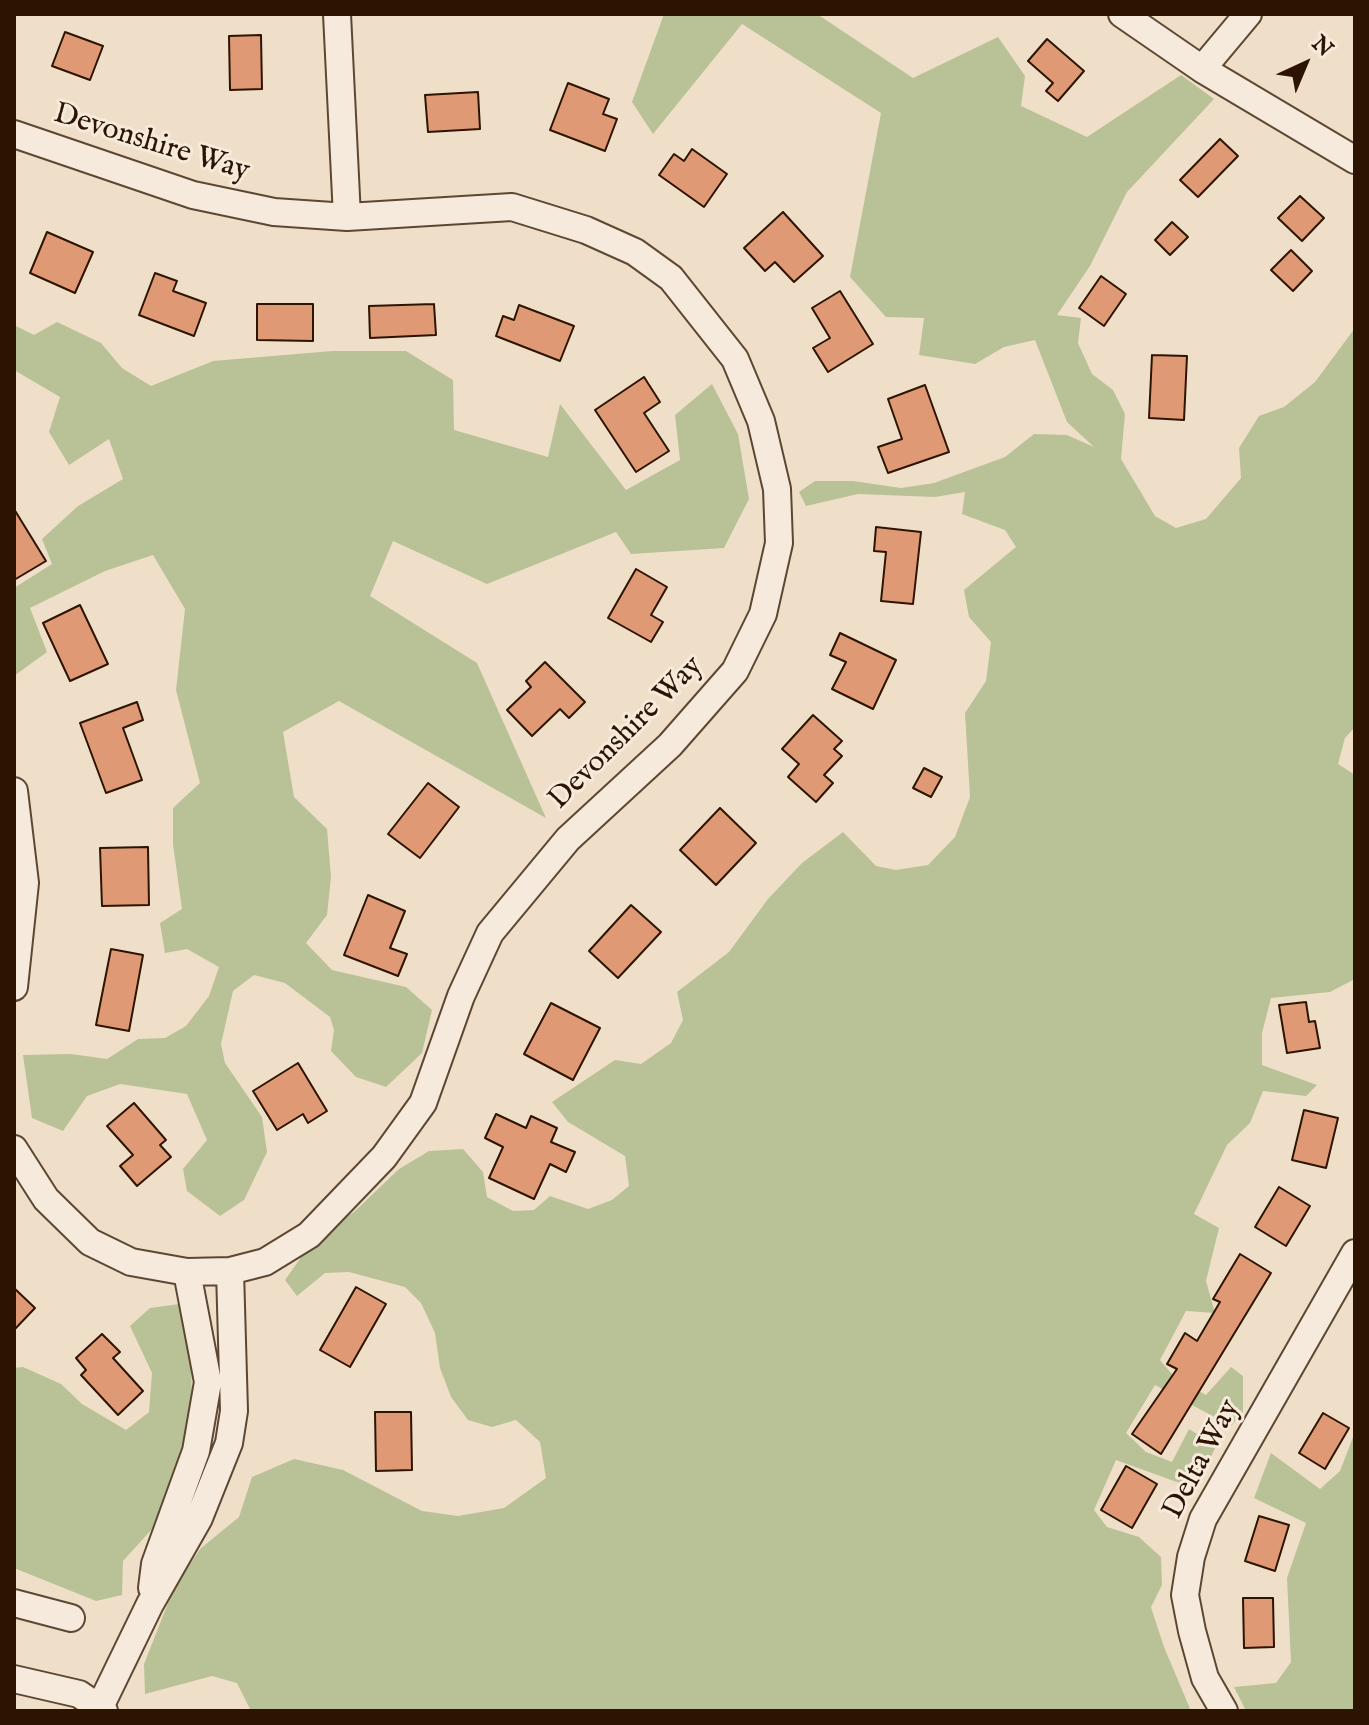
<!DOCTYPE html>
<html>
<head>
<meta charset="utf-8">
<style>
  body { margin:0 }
  #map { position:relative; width:1369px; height:1725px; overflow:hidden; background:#efdfc8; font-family:"IM FELL English",serif }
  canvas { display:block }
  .frame { position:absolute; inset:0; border:16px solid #2c1401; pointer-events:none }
  .north { position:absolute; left:1265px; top:24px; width:80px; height:80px; -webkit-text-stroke:6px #f5eadb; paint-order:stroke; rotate:44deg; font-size:22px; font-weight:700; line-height:32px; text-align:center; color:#2c1401 }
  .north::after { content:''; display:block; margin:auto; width:28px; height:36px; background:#2c1401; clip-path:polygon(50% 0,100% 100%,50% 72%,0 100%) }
</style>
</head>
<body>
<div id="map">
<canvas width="1369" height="1725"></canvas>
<div class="frame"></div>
<div class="north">N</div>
</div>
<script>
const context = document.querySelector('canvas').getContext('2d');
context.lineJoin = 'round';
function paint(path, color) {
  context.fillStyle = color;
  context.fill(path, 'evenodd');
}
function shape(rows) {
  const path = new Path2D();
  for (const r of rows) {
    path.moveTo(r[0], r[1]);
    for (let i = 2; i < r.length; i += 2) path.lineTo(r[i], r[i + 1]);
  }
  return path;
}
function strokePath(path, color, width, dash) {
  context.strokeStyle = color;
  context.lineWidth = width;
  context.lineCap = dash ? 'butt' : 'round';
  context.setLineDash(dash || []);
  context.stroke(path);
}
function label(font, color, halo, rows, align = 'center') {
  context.font = font + ' "IM FELL English",serif';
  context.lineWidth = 6;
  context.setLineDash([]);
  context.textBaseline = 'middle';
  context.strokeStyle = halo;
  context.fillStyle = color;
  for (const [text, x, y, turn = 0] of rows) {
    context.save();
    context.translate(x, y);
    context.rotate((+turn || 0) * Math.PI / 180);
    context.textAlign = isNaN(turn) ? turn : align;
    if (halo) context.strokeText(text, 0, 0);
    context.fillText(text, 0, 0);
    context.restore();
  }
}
paint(shape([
  [664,14,817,14,913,78,998,37,1025,76,1021,106,1087,137,1181,75,1214,99,1127,192,1090,266,1057,315,1081,318,1078,343,1092,374,1113,390,1125,414,1121,459,1155,516,1176,528,1206,519,1241,478,1239,448,1259,416,1284,407,1315,382,1355,328,1355,727,1345,738,1338,764,1355,775,1355,979,1330,992,1271,998,1262,1033,1262,1065,1317,1085,1306,1096,1263,1091,1250,1123,1227,1145,1194,1214,1219,1228,1206,1281,1215,1313,1186,1311,1160,1360,1176,1379,1206,1395,1231,1367,1243,1376,1243,1412,1231,1426,1155,1385,1126,1433,1146,1452,1172,1462,1189,1429,1216,1446,1196,1489,1116,1460,1094,1510,1107,1527,1139,1537,1161,1557,1162,1585,1151,1607,1164,1647,1191,1711,251,1711,237,1683,212,1676,145,1694,144,1664,174,1588,200,1549,239,1517,252,1477,294,1459,343,1470,422,1511,458,1516,504,1508,546,1478,540,1442,516,1420,492,1427,468,1420,451,1397,440,1368,435,1333,421,1303,405,1287,349,1272,325,1273,297,1296,285,1280,314,1239,354,1212,399,1169,429,1151,463,1149,483,1172,487,1197,513,1211,534,1210,550,1196,588,1209,612,1200,629,1186,625,1156,568,1122,552,1102,615,1060,641,1064,671,1043,683,1020,677,992,729,952,768,899,802,863,843,832,876,866,896,870,928,865,955,837,970,797,965,713,986,681,991,642,969,617,964,590,1016,547,1005,530,962,514,965,492,935,497,858,494,806,506,799,492,815,481,853,481,901,488,934,483,1005,457,1034,434,1067,435,1094,447,1067,422,1035,340,1004,347,975,364,919,355,924,318,886,317,850,277,881,113,742,24,653,134,632,102],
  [57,322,101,343,122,368,151,386,213,361,332,351,406,351,453,380,454,430,548,457,560,404,626,490,680,460,675,415,712,384,738,434,749,499,724,548,631,554,616,532,487,584,393,541,370,596,477,663,546,818,339,701,283,732,294,797,327,829,331,877,327,915,306,943,332,970,406,987,432,1010,422,1053,386,1087,356,1077,331,1051,334,1030,330,1017,285,983,254,975,233,991,221,1044,225,1063,262,1117,267,1152,244,1200,220,1216,187,1191,183,1169,207,1140,187,1094,120,1084,87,1096,63,1131,32,1118,23,1055,71,1054,107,1059,138,1039,165,1038,186,1026,209,996,219,967,187,949,165,953,160,923,182,909,173,844,173,808,200,783,176,690,185,609,153,555,105,571,30,608,47,652,14,676,14,588,52,564,42,539,78,506,123,479,109,439,69,465,49,432,60,397,14,370,14,325,34,335],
  [179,1304,191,1353,192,1414,171,1488,153,1528,123,1561,122,1595,96,1601,14,1568,14,1368,23,1367,61,1384,82,1404,126,1430,149,1412,152,1373,130,1326,150,1308],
  [1355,1432,1355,1711,1246,1711,1234,1687,1276,1683,1291,1662,1287,1578,1306,1523,1254,1498,1271,1453,1320,1489,1340,1471]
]), '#b9c296');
const building = shape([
  [65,32,103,46,90,80,52,66,65,32],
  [261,35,262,89,230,90,229,36,261,35],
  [1047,39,1084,71,1058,101,1046,91,1053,83,1028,61,1047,39],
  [568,83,609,99,603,114,617,119,605,151,550,130,568,83],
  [478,92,480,129,428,132,425,95,478,92],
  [1220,139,1238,156,1198,197,1180,180,1220,139],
  [692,149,727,174,704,207,659,175,674,154,684,161,692,149],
  [1300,196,1324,218,1302,241,1278,218,1300,196],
  [783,212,823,256,794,282,775,262,765,271,744,248,783,212],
  [1172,222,1188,237,1170,255,1155,240,1172,222],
  [47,232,93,252,75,293,30,273,47,232],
  [1291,250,1312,271,1293,291,1271,270,1291,250],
  [155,273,177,281,173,291,206,303,194,336,139,315,155,273],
  [1101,276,1126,294,1104,326,1079,308,1101,276],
  [840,291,873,344,828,372,813,348,830,338,812,308,840,291],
  [257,304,313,304,313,341,257,340,257,304],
  [434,304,436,335,370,338,369,306,434,304],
  [519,305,574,326,560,361,496,336,503,316,514,320,519,305],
  [1152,355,1187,356,1184,420,1149,418,1152,355],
  [644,377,660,402,644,413,669,451,636,472,595,410,644,377],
  [925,385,949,452,888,473,878,447,902,439,888,399,925,385],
  [14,509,46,561,14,580,14,509],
  [876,527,921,532,913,604,881,601,886,552,874,551,876,527],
  [636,569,667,587,651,615,663,622,651,642,608,618,636,569],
  [80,605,108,664,70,681,43,623,80,605],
  [840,633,896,660,873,709,832,689,846,662,830,655,840,633],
  [545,662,585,702,569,718,560,709,532,736,507,710,531,687,526,681,545,662],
  [137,702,143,720,123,728,142,780,106,793,80,723,137,702],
  [813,715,842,741,834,749,842,756,824,775,833,783,816,802,788,777,799,764,782,749,813,715],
  [924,768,942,777,931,797,913,788,924,768],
  [428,783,459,807,420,858,388,834,428,783],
  [720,808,756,843,716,885,680,850,720,808],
  [148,847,149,905,102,906,100,848,148,847],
  [368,895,405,911,390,948,407,954,398,976,344,955,368,895],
  [631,905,661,932,618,978,589,951,631,905],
  [111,949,143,955,129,1031,96,1025,111,949],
  [1306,1002,1309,1022,1315,1021,1320,1048,1287,1053,1279,1005,1306,1002],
  [551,1003,600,1028,573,1080,524,1054,551,1003],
  [298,1063,327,1111,308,1123,303,1114,277,1130,253,1091,298,1063],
  [134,1103,166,1140,160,1145,171,1157,137,1186,120,1166,133,1155,107,1126,134,1103],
  [1304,1110,1338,1118,1326,1168,1292,1160,1304,1110],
  [496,1114,526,1128,531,1116,557,1128,551,1142,575,1152,566,1172,550,1164,534,1199,489,1178,503,1147,485,1138,496,1114],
  [1279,1187,1310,1206,1286,1246,1255,1227,1279,1187],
  [1240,1254,1271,1273,1161,1454,1132,1434,1177,1369,1167,1364,1185,1333,1197,1341,1220,1302,1213,1299,1240,1254],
  [356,1287,386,1304,350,1367,320,1350,356,1287],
  [14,1288,35,1308,14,1330,14,1288],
  [102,1334,120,1352,113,1358,143,1391,118,1415,81,1375,86,1370,76,1358,102,1334],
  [375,1412,411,1412,412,1470,376,1471,375,1412],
  [1323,1413,1349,1428,1325,1469,1299,1453,1323,1413],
  [1126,1466,1157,1484,1132,1528,1101,1510,1126,1466],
  [1259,1516,1289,1525,1275,1571,1245,1561,1259,1516],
  [1243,1598,1273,1598,1274,1647,1244,1648,1243,1598]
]);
paint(building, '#e09975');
strokePath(building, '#2c1401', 2);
const minor = shape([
  [337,14,347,217],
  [1122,14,1202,69,1355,160],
  [1202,69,1248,14],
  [14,134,193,195,274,212,347,217,512,207,586,230,635,252,671,278,735,359,761,421,777,489,779,543,763,614,735,671,670,745,568,839,490,933,461,996,423,1103,384,1157,309,1235,265,1262,230,1271,187,1272,131,1262,90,1242,46,1199,14,1149],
  [14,791,25,883,14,987],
  [152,1588,155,1564,196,1451,208,1382,187,1272],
  [14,1603,71,1618],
  [14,1679,79,1694,104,1711],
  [100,1707,150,1604,199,1518,229,1443,234,1411,230,1271],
  [1224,1711,1205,1678,1192,1631,1185,1595,1191,1557,1203,1519,1355,1253]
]);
strokePath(minor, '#5d4733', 30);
strokePath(minor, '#f5eadb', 26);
label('30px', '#2c1401', '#f5eadb', [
  ["Devonshire Way",151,144,17],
  ["Devonshire Way",627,734,-45],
  ["Delta Way",1203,1460,-62]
]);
</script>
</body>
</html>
